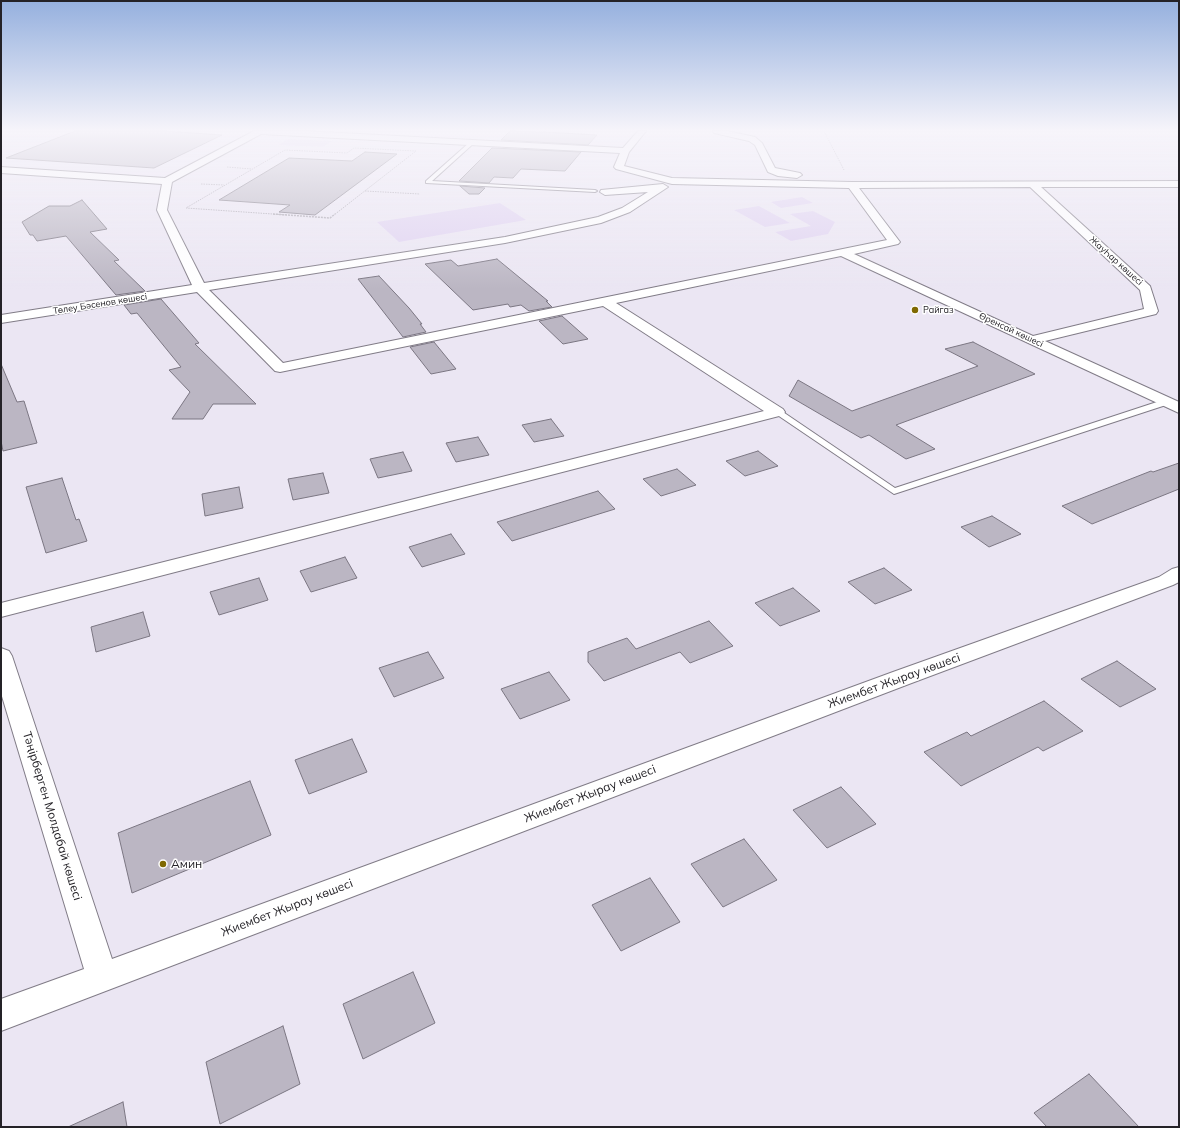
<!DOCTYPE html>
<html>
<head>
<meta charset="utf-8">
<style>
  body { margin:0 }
  #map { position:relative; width:1180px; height:1128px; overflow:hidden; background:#ebe6f3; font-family:Mulish,sans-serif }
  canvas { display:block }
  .frame { position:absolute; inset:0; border:2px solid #242227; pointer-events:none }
</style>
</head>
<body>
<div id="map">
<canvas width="1180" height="1128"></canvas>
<div class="frame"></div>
</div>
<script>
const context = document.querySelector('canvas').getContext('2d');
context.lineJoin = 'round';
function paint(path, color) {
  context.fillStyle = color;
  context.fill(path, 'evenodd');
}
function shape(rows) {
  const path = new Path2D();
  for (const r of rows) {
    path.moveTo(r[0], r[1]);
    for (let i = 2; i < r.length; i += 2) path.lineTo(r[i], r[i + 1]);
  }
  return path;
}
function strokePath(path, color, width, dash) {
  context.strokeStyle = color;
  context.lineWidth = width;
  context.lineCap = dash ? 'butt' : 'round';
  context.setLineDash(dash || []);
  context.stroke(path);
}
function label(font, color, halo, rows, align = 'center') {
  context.font = font + ' Mulish,sans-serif';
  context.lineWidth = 3;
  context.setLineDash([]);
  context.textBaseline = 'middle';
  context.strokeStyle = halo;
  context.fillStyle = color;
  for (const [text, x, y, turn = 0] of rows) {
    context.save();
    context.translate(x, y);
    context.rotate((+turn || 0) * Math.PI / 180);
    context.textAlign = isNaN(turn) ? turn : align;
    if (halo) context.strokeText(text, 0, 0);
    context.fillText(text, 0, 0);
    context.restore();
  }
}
paint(shape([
  [288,139,332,141,323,147,278,145],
  [802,197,813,203,781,208,771,202],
  [500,203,526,220,399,242,377,222],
  [759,206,790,223,765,227,734,210],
  [813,211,835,222,828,234,791,241,775,232,811,226,790,214]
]), '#e0d3f1');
const building = shape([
  [75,131,164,131,222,135,154,168,6,158,75,131],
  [510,131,544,132,597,135,588,145,501,140,510,131],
  [492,148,581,152,565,171,521,169,513,178,494,177,489,183,459,181,492,148],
  [365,152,397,154,315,215,279,212,290,205,219,200,289,158,352,161,365,152],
  [460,186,485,188,479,194,469,194,460,186],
  [82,200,107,229,90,232,119,260,114,261,145,291,116,295,66,236,37,241,33,235,30,235,22,222,49,206,70,206,82,200],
  [497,259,548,301,546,301,552,307,529,311,521,305,510,307,508,304,473,310,425,264,451,260,458,266,497,259],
  [379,276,409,308,422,324,420,324,426,332,403,337,358,279,379,276],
  [161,299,199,343,195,344,256,404,213,404,203,419,172,419,190,392,169,370,181,367,137,313,131,314,124,305,161,299],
  [562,316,588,339,563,344,539,321,562,316],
  [434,342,456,369,431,374,410,347,434,342],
  [973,342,1035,374,896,425,935,449,906,459,869,435,861,438,789,396,798,380,852,411,978,366,945,349,973,342],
  [1,364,17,402,24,401,37,443,3,451,1,441,1,364],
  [551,419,564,436,534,442,522,425,551,419],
  [478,437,489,455,456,462,446,443,478,437],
  [758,451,778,466,745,476,726,461,758,451],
  [403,452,412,471,378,478,370,459,403,452],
  [1179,463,1179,489,1092,524,1062,506,1151,471,1153,472,1179,463],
  [677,469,696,485,661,496,643,479,677,469],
  [323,473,329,493,293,500,288,479,323,473],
  [62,478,76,520,79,519,87,541,46,553,26,487,62,478],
  [239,487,243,508,205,516,202,494,239,487],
  [598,491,615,509,512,541,497,522,598,491],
  [992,516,1021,534,989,547,961,527,992,516],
  [451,534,465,554,422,567,409,547,451,534],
  [345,557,357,578,311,592,300,571,345,557],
  [884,568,912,590,875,604,848,582,884,568],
  [259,578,268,600,219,615,210,592,259,578],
  [793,588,820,611,780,626,755,603,793,588],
  [143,612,150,636,96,652,91,627,143,612],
  [709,621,733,646,690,663,680,652,604,681,588,662,588,652,627,638,636,649,709,621],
  [428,652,444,678,394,697,379,668,428,652],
  [1117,661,1156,689,1120,707,1081,679,1117,661],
  [549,672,570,700,520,719,501,689,549,672],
  [1044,701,1083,731,1043,751,1038,747,961,786,924,752,967,732,971,736,1044,701],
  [352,739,367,772,309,794,295,760,352,739],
  [250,781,271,835,132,893,118,833,250,781],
  [841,787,876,824,827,848,793,810,841,787],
  [744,839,777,880,723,907,691,864,744,839],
  [650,878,680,922,621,951,592,905,650,878],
  [413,972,435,1023,363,1059,343,1004,413,972],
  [283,1026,300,1084,220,1124,206,1062,283,1026],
  [1089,1074,1139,1127,1047,1127,1034,1113,1089,1074],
  [123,1102,127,1127,68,1127,123,1102]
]);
paint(building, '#bbb6c3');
strokePath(building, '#7b7682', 1);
const service = shape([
  [470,142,474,143,432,181,595,190,597,191,595,192,426,183,426,181,470,142],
  [1163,400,1166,400,1170,402,1169,404,894,494,773,412,774,410,780,410,895,488,1163,400]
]);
const minor = shape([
  [254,131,303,131,623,148,638,131,646,131,629,152,624,166,672,178,852,182,1179,181,1179,187,1041,187,1150,286,1158,311,1156,314,1045,341,1179,402,1179,413,841,256,616,303,783,409,785,412,783,415,1,617,1,603,764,411,603,306,280,372,275,371,197,292,1,323,1,315,192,285,157,210,162,184,1,173,1,167,165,178,254,131],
  [261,134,620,153,614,167,616,169,672,184,849,188,887,240,283,363,209,290,505,243,601,223,630,212,668,187,663,184,601,190,600,192,605,195,648,192,622,208,598,217,505,237,204,283,167,210,172,182,261,134],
  [1030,187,1140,290,1144,309,1033,336,854,254,898,244,900,242,859,188,1030,187],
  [713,131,727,131,755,137,762,143,775,168,800,173,802,175,797,178,778,176,768,172,755,145,749,141,714,133,713,131],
  [1179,567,1179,582,1173,585,909,684,1,1031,1,999,84,969,1,693,1,648,9,651,12,656,112,959,893,672,1159,577,1172,569,1179,567]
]);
strokePath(service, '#817c87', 2);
strokePath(minor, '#817c87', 2);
strokePath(shape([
  [824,131,844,170],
  [227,167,252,169],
  [201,184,224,185],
  [365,191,420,194],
  [287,215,186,208,285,150,347,153,354,148,416,151,334,215]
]), '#a9a5af', 1, [1.5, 1]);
strokePath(shape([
  [273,214,330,218,335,214]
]), '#a9a5af', 1.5, [2, 1]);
paint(service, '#fff');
paint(minor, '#fff');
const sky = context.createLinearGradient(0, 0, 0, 289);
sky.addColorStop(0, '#95b0de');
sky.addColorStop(0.45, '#f6f4fa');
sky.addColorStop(1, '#f6f4fa00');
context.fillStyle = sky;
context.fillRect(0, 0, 1180, 289);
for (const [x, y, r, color] of [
  [915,310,4,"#7f6901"],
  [163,864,4,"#7f6901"]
]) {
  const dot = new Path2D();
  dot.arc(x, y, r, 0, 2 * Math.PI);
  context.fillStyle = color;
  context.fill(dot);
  strokePath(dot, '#fff', 1.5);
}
label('9px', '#242227', '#fff', [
  ["ЖауҺар көшесі",1116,261,42],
  ["Төлеу Бәсенов көшесі",100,304,-9],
  ["Өренсай көшесі",1011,330,25]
]);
label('9px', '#242227', '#fff', [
  ["Райгаз",923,310]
], 'left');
label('12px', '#242227', '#fff', [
  ["Жиембет Жырау көшесі",894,681,-20],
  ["Жиембет Жырау көшесі",590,794,-21],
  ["Тәңірберген Молдабай көшесі",52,816,73],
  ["Жиембет Жырау көшесі",287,908,-21]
]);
label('12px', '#242227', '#fff', [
  ["Амин",171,864]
], 'left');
</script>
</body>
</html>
